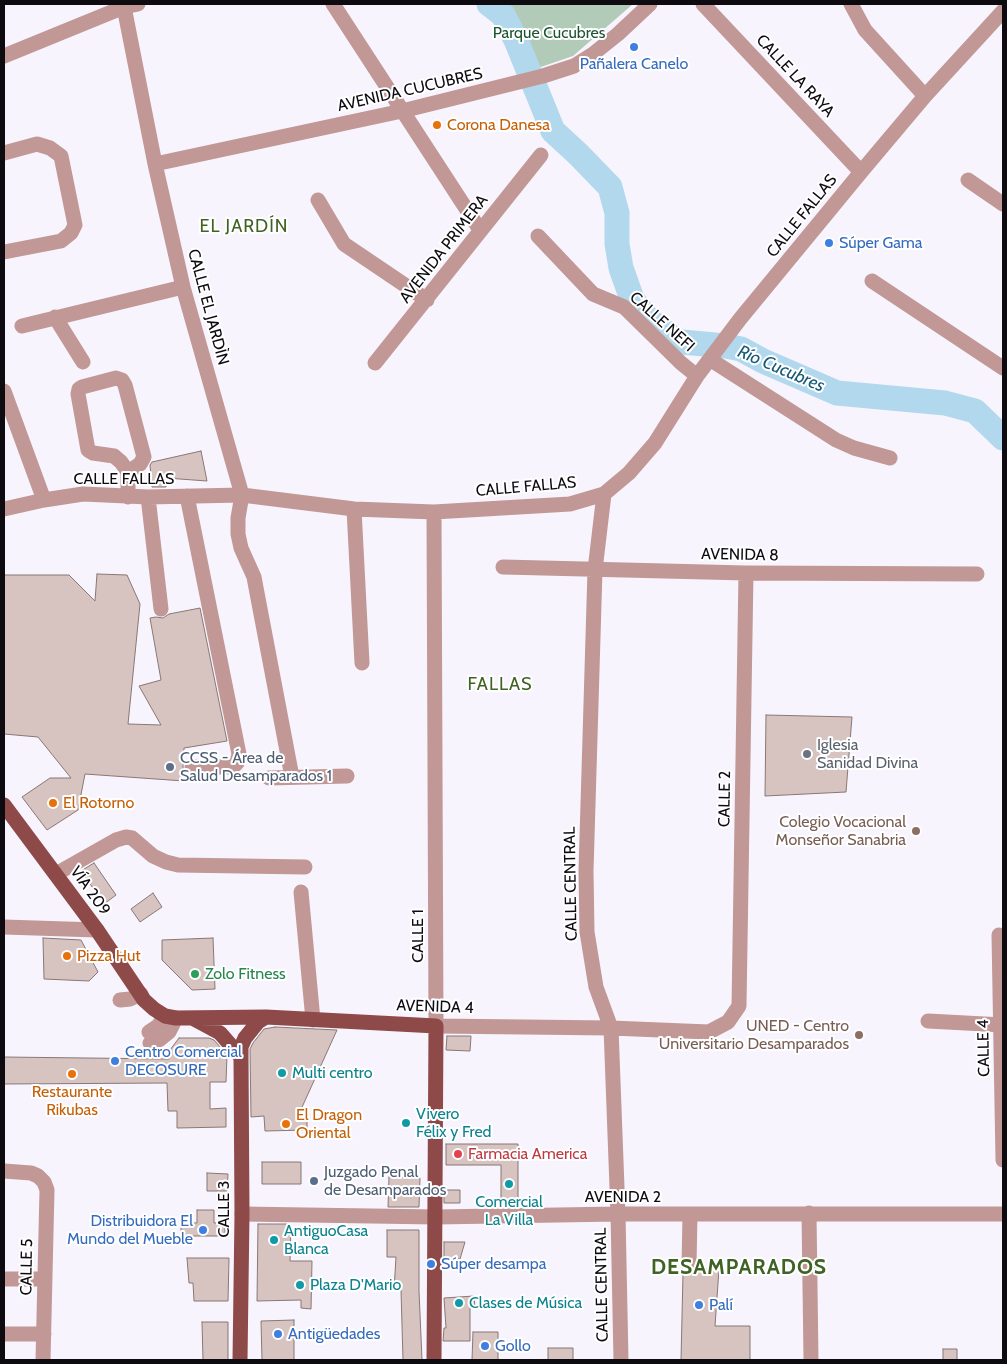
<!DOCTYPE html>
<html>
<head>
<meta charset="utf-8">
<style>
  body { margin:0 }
  #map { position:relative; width:1007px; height:1364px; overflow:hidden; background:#f7f4fe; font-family:Cabin,sans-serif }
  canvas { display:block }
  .frame { position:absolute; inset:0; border:5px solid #0d0b10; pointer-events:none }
</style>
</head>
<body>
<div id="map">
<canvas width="1007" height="1364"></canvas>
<div class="frame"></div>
</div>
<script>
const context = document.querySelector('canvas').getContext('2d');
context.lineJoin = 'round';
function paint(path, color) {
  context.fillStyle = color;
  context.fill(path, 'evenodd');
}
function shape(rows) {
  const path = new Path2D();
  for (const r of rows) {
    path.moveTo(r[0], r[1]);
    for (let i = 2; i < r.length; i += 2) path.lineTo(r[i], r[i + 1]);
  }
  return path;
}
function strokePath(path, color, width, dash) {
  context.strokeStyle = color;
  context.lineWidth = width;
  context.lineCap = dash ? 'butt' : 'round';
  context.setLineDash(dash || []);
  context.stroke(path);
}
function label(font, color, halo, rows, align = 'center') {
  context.font = font + ' Cabin,sans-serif';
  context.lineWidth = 4;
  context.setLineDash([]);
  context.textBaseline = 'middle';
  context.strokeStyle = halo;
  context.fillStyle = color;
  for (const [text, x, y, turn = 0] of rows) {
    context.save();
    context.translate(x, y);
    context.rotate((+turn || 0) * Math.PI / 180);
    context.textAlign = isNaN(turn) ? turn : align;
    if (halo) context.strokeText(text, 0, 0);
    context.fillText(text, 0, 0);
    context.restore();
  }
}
paint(shape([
  [503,4,633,4,573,56,532,70]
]), '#b1cbb8');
strokePath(shape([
  [489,4,503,15,516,40,553,131,578,154,610,187,617,213,617,244,621,268,632,299,649,320,674,339,682,342,726,346,741,349,763,361,837,393,945,403,975,411,1003,438]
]), '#b2d8ed', 25);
const building = shape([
  [201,451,207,481,166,478,166,487,152,487,150,465,152,462,201,451],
  [97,574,127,575,140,604,128,724,161,725,139,686,161,680,150,618,156,617,163,618,169,614,200,608,227,741,184,748,183,767,184,781,85,774,78,810,47,830,22,797,50,778,71,778,38,737,4,734,4,575,69,575,95,601,97,574],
  [766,715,852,717,846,792,765,796,766,715],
  [94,863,116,895,104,904,81,871,94,863],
  [153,893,162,907,140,922,131,909,153,893],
  [43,938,81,940,98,972,89,981,44,979,43,938],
  [213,938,215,989,192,990,162,960,162,940,213,938],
  [275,1027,337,1030,298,1116,307,1116,307,1130,265,1131,264,1116,251,1117,250,1049,253,1043,264,1029,275,1027],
  [447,1036,471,1036,470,1051,446,1050,447,1036],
  [179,1038,209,1038,214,1040,227,1055,226,1082,210,1082,210,1109,226,1108,226,1127,177,1128,177,1111,168,1111,167,1083,4,1084,4,1057,169,1059,170,1050,179,1038],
  [446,1144,518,1144,518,1203,501,1203,501,1165,446,1165,446,1144],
  [262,1162,301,1162,301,1184,262,1184,262,1162],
  [207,1173,228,1174,227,1191,207,1191,207,1173],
  [389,1177,420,1178,419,1207,388,1207,389,1177],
  [444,1190,460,1190,460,1203,444,1203,444,1190],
  [197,1210,214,1210,214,1223,225,1223,225,1236,181,1236,181,1223,197,1223,197,1210],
  [258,1224,291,1224,290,1261,312,1261,311,1309,301,1308,301,1300,257,1301,258,1224],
  [387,1230,419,1230,419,1291,422,1360,403,1360,401,1290,394,1290,396,1257,387,1257,387,1230],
  [444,1242,465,1242,460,1259,444,1259,444,1242],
  [187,1258,229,1258,228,1301,194,1301,193,1283,189,1283,187,1258],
  [698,1269,719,1269,715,1326,750,1326,750,1360,681,1360,683,1273,688,1275,693,1274,698,1269],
  [474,1296,475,1307,470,1308,470,1341,443,1341,444,1328,446,1328,444,1298,474,1296],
  [294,1320,294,1360,262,1360,261,1321,294,1320],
  [202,1322,228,1322,228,1360,203,1360,202,1322],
  [473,1332,498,1332,498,1360,472,1360,473,1332],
  [548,1348,573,1348,573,1360,548,1360,548,1348],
  [943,1349,957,1349,957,1360,943,1360,943,1349]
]);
paint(building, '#d7c4c1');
strokePath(building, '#887775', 1);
strokePath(shape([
  [333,4,480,230],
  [703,4,861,172],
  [851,4,865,30,925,96],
  [124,7,155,164,183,287,242,495,238,518,238,534,241,548,254,577,257,593,292,777],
  [4,56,124,7,138,4],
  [4,153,37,144,50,148,61,156,75,225,71,233,61,241,4,252],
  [155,164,402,111,543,76,574,66,593,54,618,34,650,4],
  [968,180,1003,204],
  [318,200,344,244,427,300],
  [538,236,593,294,624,307,681,363,697,376],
  [872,281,1003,368],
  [55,317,83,362],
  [22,326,183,287],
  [711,360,836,440,854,448,890,458],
  [375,363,541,155],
  [4,391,44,500],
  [604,494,595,570,586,871,587,932,596,987,611,1028,618,1214,621,1360],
  [187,496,239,754,237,763,233,767,192,767],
  [128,497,128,472,121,462,114,456,93,453,88,450,78,394,79,389,82,387,116,378,122,380,125,385,144,457,140,464,128,472],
  [148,497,161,609],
  [4,509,44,500,83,494,148,497,242,495,354,509,434,512,570,504,604,494,629,473,655,443,697,376,740,319,861,172,925,96,1003,11],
  [354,509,362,663],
  [434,512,436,1026,611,1028,709,1032,728,1022,739,1006,746,573],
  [503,567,746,573,977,574],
  [269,778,347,776],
  [56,874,116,840,126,837,132,838,153,856,166,862,178,865,305,867],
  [301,892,313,1020],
  [4,927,97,930],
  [999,935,1003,1160],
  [120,1000,130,999,141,994],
  [928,1021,1003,1025],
  [149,1032,158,1026,165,1016],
  [150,1043,159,1040,169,1032,176,1018],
  [4,1171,31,1173,38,1176,44,1182,47,1190,43,1360],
  [809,1213,811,1360],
  [242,1214,436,1217,618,1214,1003,1214],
  [689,1266,690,1214],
  [4,1279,45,1279],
  [4,1334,44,1334]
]), '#c19896', 15);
strokePath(shape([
  [4,805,97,930,144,1000,154,1009,165,1016,176,1018,266,1017,436,1026,434,1360],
  [194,1019,220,1033,241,1057],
  [240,1360,242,1214,241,1057,241,1047,245,1038,258,1022,266,1017]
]), '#8e4a48', 15);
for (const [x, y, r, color] of [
  [634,47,5,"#3f7fe0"],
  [437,125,5,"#e8710a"],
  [829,243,5,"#3f7fe0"],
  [807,754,5,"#6b7280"],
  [170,767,5,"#5c6f8a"],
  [53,803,5,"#e8710a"],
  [916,831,5,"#8d6e63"],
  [67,956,5,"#e8710a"],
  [195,974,5,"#2e9e5b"],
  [859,1035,5,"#8d6e63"],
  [115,1061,5,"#3f7fe0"],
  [282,1073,5,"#0f9aa8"],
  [72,1074,5,"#e8710a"],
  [406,1123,5,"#0f9aa8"],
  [286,1124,5,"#e8710a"],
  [458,1154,5,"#e0444e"],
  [314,1181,5,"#5c6f8a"],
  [509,1184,5,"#0f9aa8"],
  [203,1230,5,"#3f7fe0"],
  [274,1240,5,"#0f9aa8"],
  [431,1264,5,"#3f7fe0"],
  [300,1285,5,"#0f9aa8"],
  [459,1303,5,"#0f9aa8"],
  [699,1305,5,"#3f7fe0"],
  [278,1334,5,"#3f7fe0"],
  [485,1346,5,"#3f7fe0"]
]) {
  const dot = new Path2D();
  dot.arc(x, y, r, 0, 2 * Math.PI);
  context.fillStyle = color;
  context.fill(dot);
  strokePath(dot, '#fff', 2);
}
label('16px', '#1e5433', '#fff', [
  ["Parque Cucubres",549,33]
]);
label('16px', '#366cbe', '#fff', [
  ["Pañalera Canelo",634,64,"center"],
  ["Súper Gama",839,243],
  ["Centro Comercial",125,1052],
  ["DECOSURE",125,1070],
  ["Distribuidora El",193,1221,"right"],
  ["Mundo del Mueble",193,1239,"right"],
  ["Súper desampa",441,1264],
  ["Palí",709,1305],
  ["Antigüedades",288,1334],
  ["Gollo",495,1346]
], 'left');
label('16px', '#0d0b10', '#fff', [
  ["CALLE LA RAYA",795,76,47],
  ["AVENIDA CUCUBRES",410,90,-13],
  ["CALLE FALLAS",802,216,-51],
  ["AVENIDA PRIMERA",444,249,-52],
  ["CALLE EL JARDÌN",208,307,75],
  ["CALLE NEFI",662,322,42],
  ["CALLE FALLAS",124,479],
  ["CALLE FALLAS",526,487,-5],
  ["AVENIDA 8",740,555,1],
  ["CALLE 2",725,799,-89],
  ["CALLE CENTRAL",571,884,-91],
  ["VÍA 209",90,891,54],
  ["CALLE 1",418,936,-90],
  ["AVENIDA 4",435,1007,2],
  ["CALLE 4",984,1048,-91],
  ["AVENIDA 2",623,1197],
  ["CALLE 3",224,1209,-90],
  ["CALLE 5",27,1267,-89],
  ["CALLE CENTRAL",602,1285,-91]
]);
label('16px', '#c56008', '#fff', [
  ["Corona Danesa",447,125],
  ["El Rotorno",63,803],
  ["Pizza Hut",77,956],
  ["Restaurante",72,1092,"center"],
  ["Rikubas",72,1110,"center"],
  ["El Dragon",296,1115],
  ["Oriental",296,1133]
], 'left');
label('16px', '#5b616d', '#fff', [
  ["Iglesia",817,745],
  ["Sanidad Divina",817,763]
], 'left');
label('16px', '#4e5e75', '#fff', [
  ["CCSS - Área de",180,758],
  ["Salud Desamparados 1",180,776],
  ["Juzgado Penal",324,1172],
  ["de Desamparados",324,1190]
], 'left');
label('16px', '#785e54', '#fff', [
  ["Colegio Vocacional",906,822],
  ["Monseñor Sanabria",906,840],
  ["UNED - Centro",849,1026],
  ["Universitario Desamparados",849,1044]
], 'right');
label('16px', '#27864d', '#fff', [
  ["Zolo Fitness",205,974]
], 'left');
label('16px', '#0d838f', '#fff', [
  ["Multi centro",292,1073],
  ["Vivero",416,1114],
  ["Félix y Fred",416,1132],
  ["Comercial",509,1202,"center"],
  ["La Villa",509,1220,"center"],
  ["AntiguoCasa",284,1231],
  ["Blanca",284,1249],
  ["Plaza D'Mario",310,1285],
  ["Clases de Música",469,1303]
], 'left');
label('16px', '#be3a42', '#fff', [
  ["Farmacia America",468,1154]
], 'left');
context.letterSpacing = '1px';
label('18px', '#406325', '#fff', [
  ["EL JARDÍN",244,227],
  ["FALLAS",500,685]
]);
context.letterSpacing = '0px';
label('italic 18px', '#185a77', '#fff', [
  ["Río Cucubres",781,369,23]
]);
context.letterSpacing = '1px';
label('bold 21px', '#406325', '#fff', [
  ["DESAMPARADOS",739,1268]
]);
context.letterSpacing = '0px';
</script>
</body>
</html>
